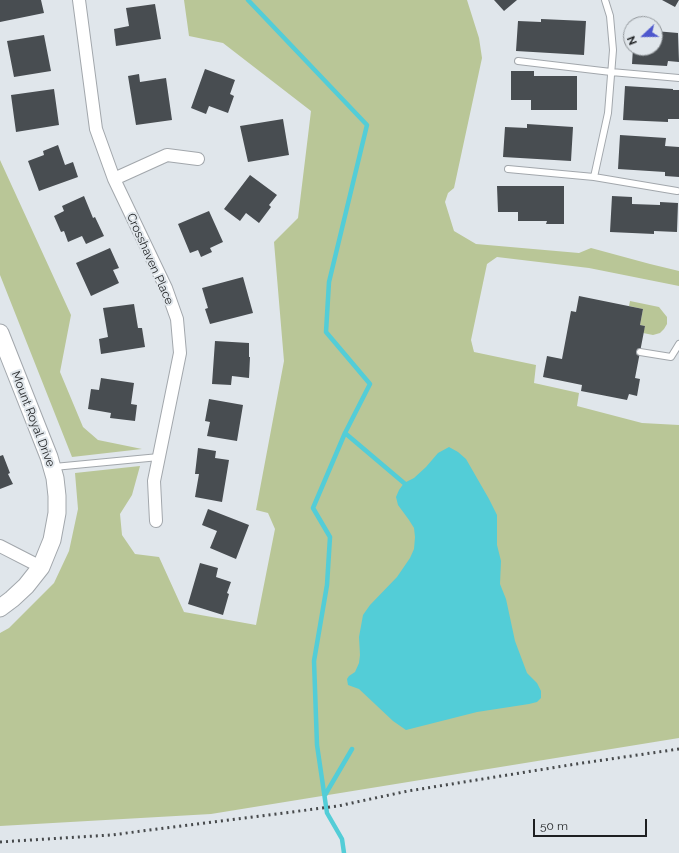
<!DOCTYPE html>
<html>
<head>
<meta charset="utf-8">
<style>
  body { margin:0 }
  #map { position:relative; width:679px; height:853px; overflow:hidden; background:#e0e6eb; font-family:Raleway,sans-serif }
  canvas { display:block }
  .north { position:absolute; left:623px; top:16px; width:40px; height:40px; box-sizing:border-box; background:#e0e6eb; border:1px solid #92979b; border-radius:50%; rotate:248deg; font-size:11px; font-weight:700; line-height:16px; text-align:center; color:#1e2022 }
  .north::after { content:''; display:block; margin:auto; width:14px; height:18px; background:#4d57cd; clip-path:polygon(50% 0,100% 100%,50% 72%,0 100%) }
  .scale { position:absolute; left:533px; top:819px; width:114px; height:18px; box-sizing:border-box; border:2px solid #1e2022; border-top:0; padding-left:5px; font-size:12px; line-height:14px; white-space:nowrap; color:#1e2022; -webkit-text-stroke:3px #e0e6eb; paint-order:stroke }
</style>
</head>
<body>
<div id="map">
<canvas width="679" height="853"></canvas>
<div class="north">N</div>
<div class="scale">50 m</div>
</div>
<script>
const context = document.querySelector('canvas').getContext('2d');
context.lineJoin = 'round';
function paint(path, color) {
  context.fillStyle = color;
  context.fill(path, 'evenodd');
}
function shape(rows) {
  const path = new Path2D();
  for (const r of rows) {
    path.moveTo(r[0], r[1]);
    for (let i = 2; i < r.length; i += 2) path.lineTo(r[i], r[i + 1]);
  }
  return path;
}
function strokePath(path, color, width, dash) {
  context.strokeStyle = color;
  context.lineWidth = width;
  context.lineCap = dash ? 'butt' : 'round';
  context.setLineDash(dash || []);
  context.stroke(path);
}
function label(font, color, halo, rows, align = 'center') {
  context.font = font + ' Raleway,sans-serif';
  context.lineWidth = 4;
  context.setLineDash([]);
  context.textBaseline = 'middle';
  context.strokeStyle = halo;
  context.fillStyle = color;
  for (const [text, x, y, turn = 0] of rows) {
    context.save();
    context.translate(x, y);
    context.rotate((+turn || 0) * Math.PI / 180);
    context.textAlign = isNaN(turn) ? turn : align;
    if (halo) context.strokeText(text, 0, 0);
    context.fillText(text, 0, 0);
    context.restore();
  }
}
paint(shape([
  [184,0,467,0,479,38,482,58,454,188,448,193,445,202,454,231,476,244,579,253,591,248,650,264,679,271,679,286,589,268,497,257,487,264,471,340,474,352,536,365,534,383,579,393,577,406,642,423,679,425,679,738,211,814,0,826,0,633,9,628,54,583,69,551,78,509,75,473,140,466,132,495,120,514,122,535,135,554,159,557,184,612,256,625,275,529,268,513,256,510,284,361,274,242,298,218,311,111,223,43,189,36],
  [0,160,71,315,60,372,83,427,98,440,142,449,72,457,0,275],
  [630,301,659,307,667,317,667,324,664,329,660,333,653,335,643,333,645,326,640,325,643,309,629,306]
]), '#b9c697');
paint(shape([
  [449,447,458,452,466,459,489,499,497,515,497,545,501,561,500,584,506,599,515,641,527,673,537,683,541,691,541,698,537,702,529,704,477,712,406,730,393,721,359,689,348,685,347,679,349,676,355,672,359,663,360,655,359,637,363,615,370,605,397,577,410,558,414,549,415,537,414,528,409,520,398,505,396,497,399,490,404,483,414,478,426,467,438,453]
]), '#53cdd7');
strokePath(shape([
  [248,0,367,125,329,282,326,332,370,384,345,433,404,483],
  [325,795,352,749],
  [344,853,342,839,327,813,317,745,314,661,327,585,330,537,313,508,345,433]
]), '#53cdd7', 4.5);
paint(shape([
  [0,0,41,0,44,13,0,22],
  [494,0,517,0,504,11],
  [662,0,679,0,675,7],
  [155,4,161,39,116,46,114,29,129,26,126,8],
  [541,19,586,21,584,55,516,51,518,21,541,22],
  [655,31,678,33,679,62,668,61,667,66,632,64,633,48,655,48],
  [44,35,51,71,14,77,7,41],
  [205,69,235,80,230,94,234,96,228,113,209,106,206,114,191,108],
  [511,71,534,71,534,76,577,76,577,110,531,110,531,100,511,100],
  [139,74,140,82,166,78,172,120,136,125,128,76],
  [625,86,673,89,673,90,679,90,679,119,668,119,668,122,623,120],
  [54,89,59,125,16,132,11,95],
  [283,119,289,155,248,162,240,126],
  [527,124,573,127,571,161,503,157,505,127,527,128],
  [620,135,666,138,665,146,679,147,679,177,665,176,665,172,618,169],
  [58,145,65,165,73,162,78,177,39,191,28,161,44,155,43,151],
  [250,175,277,195,269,205,271,207,259,223,246,213,240,221,224,209],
  [497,186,564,186,564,224,546,224,547,221,518,221,518,212,498,212],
  [84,196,93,218,95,217,104,236,86,244,82,236,68,242,64,231,61,232,54,216,64,211,62,206],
  [612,196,632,197,632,204,660,205,660,202,678,203,677,232,654,231,654,234,610,232],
  [209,211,223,242,210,248,212,252,201,257,198,250,190,253,178,224],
  [110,248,119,268,113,270,119,283,91,296,76,263],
  [243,277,253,313,210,324,205,309,208,308,202,288],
  [579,296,643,309,640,325,645,326,635,378,640,379,637,396,629,394,627,400,581,391,582,385,543,377,547,356,562,359,571,311,576,312],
  [134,304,138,328,142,328,145,347,101,354,99,339,108,337,103,308],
  [215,341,249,343,249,357,250,357,249,378,232,376,231,385,212,384],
  [101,378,134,383,131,404,137,405,135,421,110,418,111,413,88,409,91,389,99,390],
  [209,399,243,405,237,441,207,436,210,422,205,421],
  [198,448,216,451,215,458,229,460,222,502,195,497,199,474,195,474],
  [3,455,10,473,8,474,13,484,0,489,0,456],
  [208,509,249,525,236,559,210,548,217,531,202,525],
  [200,563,218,568,216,577,231,582,227,593,229,594,223,615,188,604]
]), '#484d51');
const lane = shape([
  [518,61,611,72,679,78],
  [508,169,594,177,608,113,613,50,610,16,605,0],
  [594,177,677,191],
  [640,352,671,357,679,344],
  [54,467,159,457]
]);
const street = shape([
  [79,0,96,129,114,179,166,288,177,319,180,353,154,481,156,521],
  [114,179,167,155,198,159],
  [0,546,41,567]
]);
const secondary = shape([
  [0,333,49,457,55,478,57,496,57,513,52,540,41,567,26,586,12,599,0,608]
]);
strokePath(lane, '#a2a7ac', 8);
strokePath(street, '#a2a7ac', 14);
strokePath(secondary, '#a2a7ac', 19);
strokePath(lane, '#fff', 6);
strokePath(street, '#fff', 12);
strokePath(secondary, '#fff', 17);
strokePath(shape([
  [0,842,111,835,315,809,338,806,408,791,576,764,679,749]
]), '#474a4c', 3, [2, 4]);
label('12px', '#1e2022', '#e0e6eb', [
  ["Crosshaven Place",150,259,66],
  ["Mount Royal Drive",33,419,69]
]);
</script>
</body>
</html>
